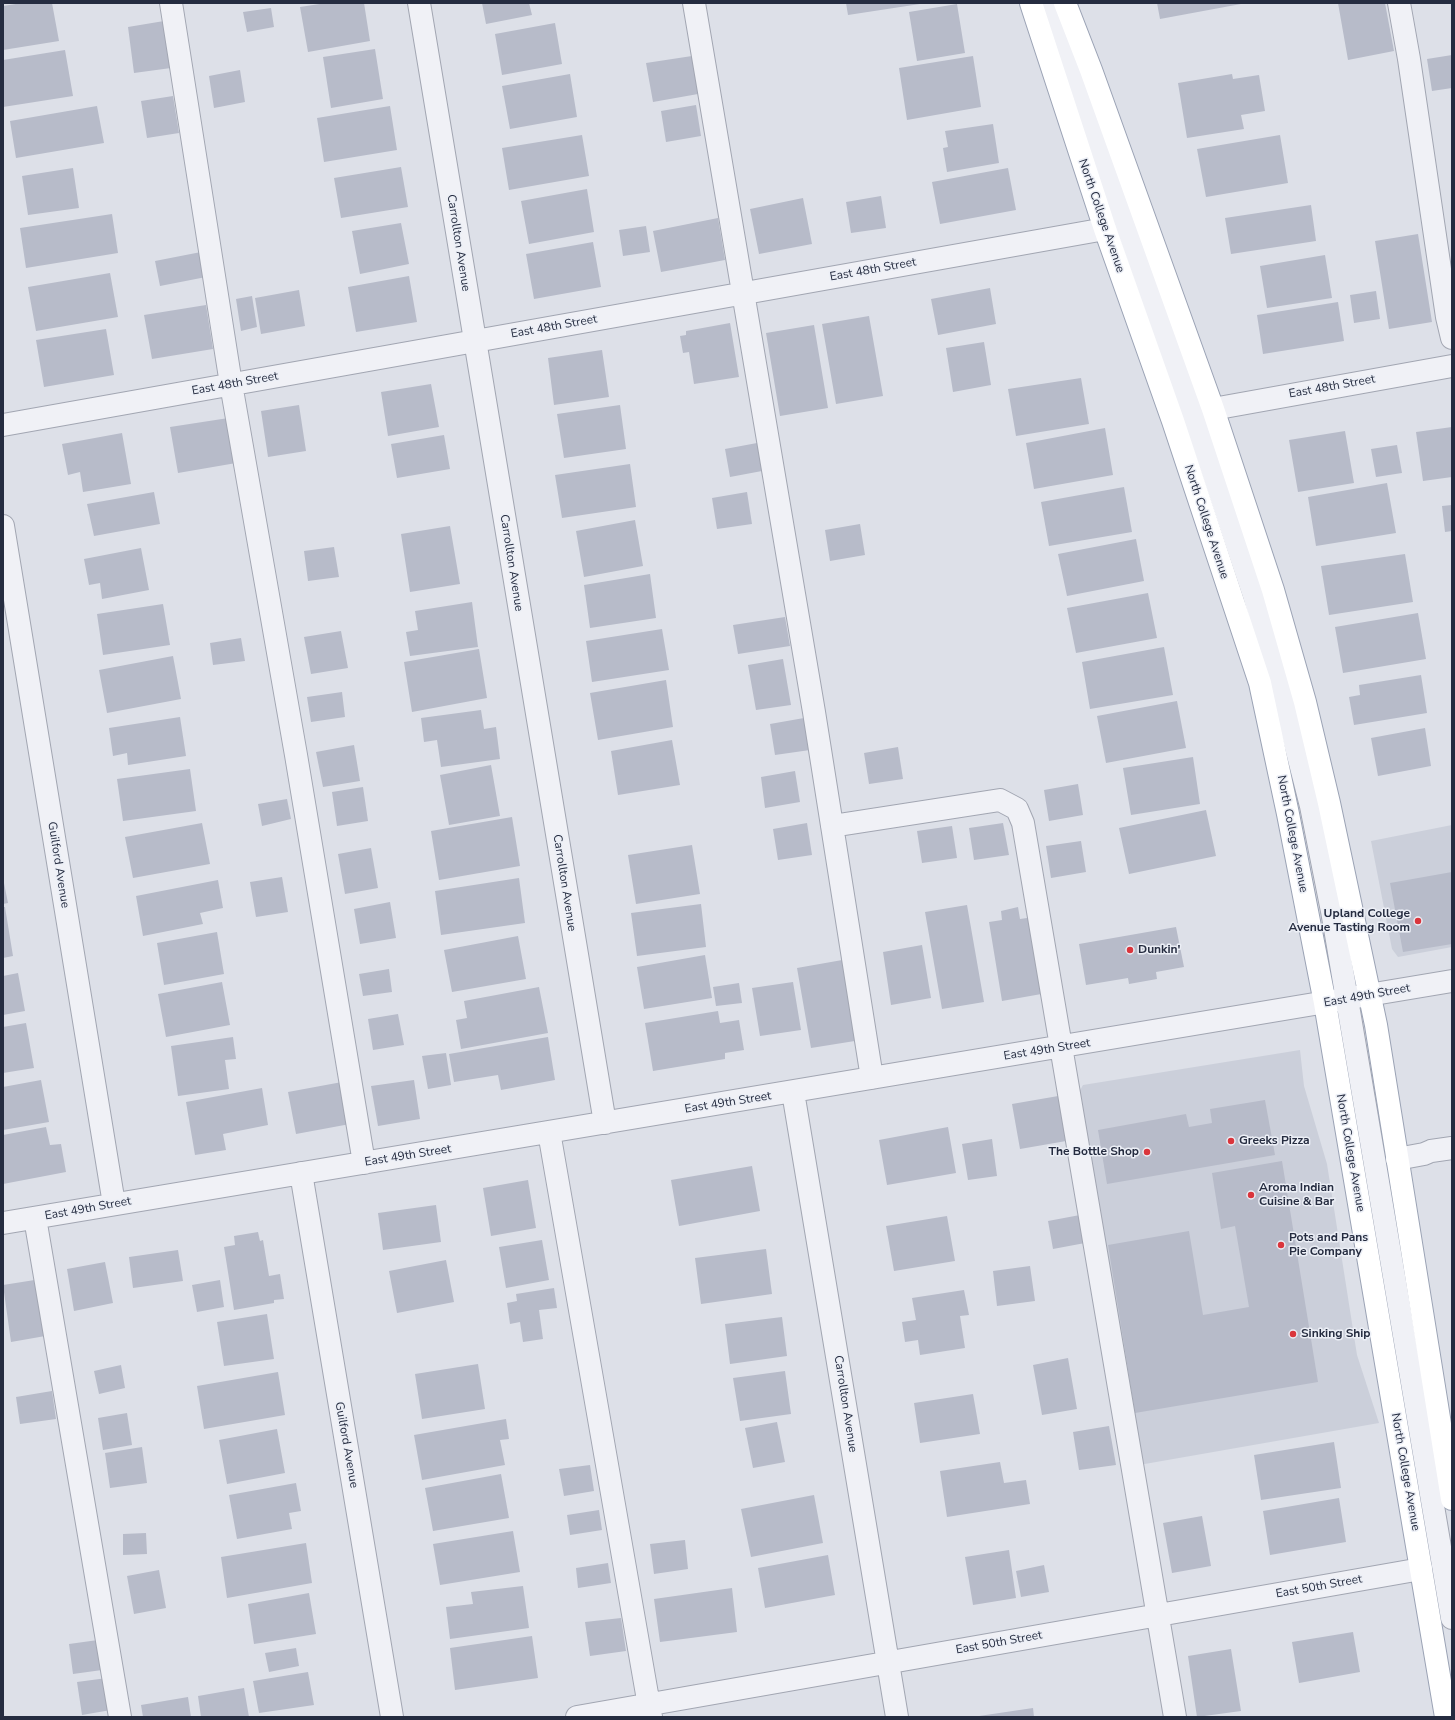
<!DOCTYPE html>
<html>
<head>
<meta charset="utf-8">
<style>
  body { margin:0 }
  #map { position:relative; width:1455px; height:1720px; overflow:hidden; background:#dde0e8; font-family:"Nunito Sans",sans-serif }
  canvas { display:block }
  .frame { position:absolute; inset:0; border:4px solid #252c40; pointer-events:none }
</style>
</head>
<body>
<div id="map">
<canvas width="1455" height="1720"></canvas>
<div class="frame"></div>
</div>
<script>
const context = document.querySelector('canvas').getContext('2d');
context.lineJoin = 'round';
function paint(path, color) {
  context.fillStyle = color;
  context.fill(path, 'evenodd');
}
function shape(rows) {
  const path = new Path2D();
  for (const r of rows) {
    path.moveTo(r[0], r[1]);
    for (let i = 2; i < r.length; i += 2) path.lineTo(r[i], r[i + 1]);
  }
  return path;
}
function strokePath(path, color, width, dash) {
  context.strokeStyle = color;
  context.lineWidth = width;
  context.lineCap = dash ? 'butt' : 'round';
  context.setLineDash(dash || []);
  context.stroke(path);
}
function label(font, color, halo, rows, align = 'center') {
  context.font = font + ' "Nunito Sans",sans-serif';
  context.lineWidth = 3;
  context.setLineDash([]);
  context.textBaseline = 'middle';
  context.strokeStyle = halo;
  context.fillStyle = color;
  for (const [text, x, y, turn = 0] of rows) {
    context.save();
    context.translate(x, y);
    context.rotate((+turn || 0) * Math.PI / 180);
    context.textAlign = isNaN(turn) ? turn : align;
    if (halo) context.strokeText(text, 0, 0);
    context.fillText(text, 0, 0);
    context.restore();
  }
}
paint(shape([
  [1452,825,1452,947,1398,957,1392,949,1371,841],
  [1300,1050,1304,1086,1327,1164,1357,1355,1379,1423,1139,1465,1078,1094,1083,1085]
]), '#cbcfda');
paint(shape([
  [22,3,52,3,59,41,3,50,3,6],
  [326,3,364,3,370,41,308,52,300,7],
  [482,3,529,3,532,15,486,24],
  [846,3,920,3,920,4,848,15],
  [1157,3,1241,3,1241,4,1160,19],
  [1338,3,1385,3,1394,51,1348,60],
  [957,4,965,53,917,61,909,12],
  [271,8,274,27,247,32,243,12],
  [164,21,171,68,134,73,128,27],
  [555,23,562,64,502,75,495,34],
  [375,49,383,99,331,108,323,57],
  [65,50,73,96,3,107,3,60],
  [1452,55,1452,88,1432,91,1427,59],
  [692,56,698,94,653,102,646,63],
  [973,56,981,107,907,120,899,68],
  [240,70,245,102,214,108,209,76],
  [570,74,577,117,510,129,502,86],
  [1232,74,1233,79,1259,75,1265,111,1241,115,1244,129,1187,138,1178,83],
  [173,96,179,133,147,138,141,101],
  [696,105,701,136,666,142,661,111],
  [97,106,104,143,16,158,10,121],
  [390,106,397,150,324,162,317,118],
  [993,124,999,163,947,172,943,148,948,147,945,131],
  [582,135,589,176,509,190,502,148],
  [1280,135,1288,183,1206,197,1197,149],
  [401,167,408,207,341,218,334,178],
  [73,168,79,208,28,215,22,176],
  [1008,168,1016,210,940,224,932,182],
  [587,189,594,232,529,244,521,201],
  [881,196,886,228,851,233,846,202],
  [803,198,812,244,759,254,750,209],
  [1311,205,1316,241,1231,254,1225,218],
  [112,214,118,253,26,268,20,228],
  [718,218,725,260,661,272,653,231],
  [401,223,409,264,360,274,352,231],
  [646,226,650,252,623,256,619,230],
  [1418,234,1432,322,1389,329,1375,241],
  [593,242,601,287,534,299,526,254],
  [201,252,206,277,160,286,155,261],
  [1325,255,1332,298,1267,308,1260,266],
  [110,273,118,317,36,331,28,287],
  [409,276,417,322,356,332,348,287],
  [990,288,996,324,938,335,931,299],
  [299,290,305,326,261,334,255,298],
  [1376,291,1380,319,1354,323,1350,295],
  [252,296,257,327,241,331,236,299],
  [1338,302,1344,341,1263,354,1257,315],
  [206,305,213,349,152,359,144,315],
  [869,316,883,396,836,404,822,324],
  [730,323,739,377,694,384,689,352,683,353,680,336,686,335,686,331],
  [814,325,828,408,780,416,766,333],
  [106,329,114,375,44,387,36,340],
  [984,342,991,385,953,392,946,348],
  [602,350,609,397,554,405,548,358],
  [1081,378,1089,424,1016,436,1008,389],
  [431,384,439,427,388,436,381,392],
  [299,405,306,451,268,457,261,411],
  [620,405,626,449,564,458,557,414],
  [235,417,242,462,178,473,170,427],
  [1452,427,1452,477,1423,481,1416,432],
  [1105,428,1113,475,1034,489,1026,443],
  [1345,431,1354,483,1298,492,1289,440],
  [122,433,131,484,83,492,80,472,68,475,62,444],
  [444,435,450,469,397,478,391,444],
  [757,443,762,471,730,477,725,449],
  [1397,445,1402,473,1376,477,1371,449],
  [630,464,636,507,562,518,555,475],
  [1387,483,1396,533,1316,546,1308,497],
  [1124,487,1132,532,1049,546,1041,502],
  [154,492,160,524,94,536,87,504],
  [747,492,752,524,717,529,712,498],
  [1452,505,1452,531,1445,532,1442,506],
  [635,520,643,566,584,577,576,531],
  [860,524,865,555,830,561,825,530],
  [450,526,460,584,410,592,401,534],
  [1136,539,1144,581,1067,596,1058,554],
  [334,547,339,577,308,581,304,551],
  [141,548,149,590,102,599,100,583,89,585,84,559],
  [1405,554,1413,602,1329,615,1321,566],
  [650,574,656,618,590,628,584,585],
  [1148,593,1157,638,1076,653,1067,608],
  [472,602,478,647,410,656,406,632,418,630,415,611],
  [163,604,170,645,103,655,97,614],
  [1418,613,1426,659,1343,673,1335,627],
  [785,617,790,646,738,654,733,625],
  [662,629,669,670,592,682,586,641],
  [341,631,348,668,311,674,304,637],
  [241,638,245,661,213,665,210,643],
  [1164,647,1173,695,1090,709,1082,662],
  [479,649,487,698,412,712,404,662],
  [173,656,181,699,107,713,99,670],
  [783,659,791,705,756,710,748,665],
  [1421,675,1427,713,1354,725,1349,697,1360,695,1359,685],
  [666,680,673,727,598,740,590,693],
  [342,692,345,717,311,722,307,697],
  [1177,701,1186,748,1106,763,1097,716],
  [481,710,484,729,496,727,500,759,441,767,437,740,424,742,421,718],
  [180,717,186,756,128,765,127,753,113,756,109,728],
  [804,718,810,750,775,755,770,724],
  [1425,728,1431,766,1378,776,1371,738],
  [672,740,680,785,618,795,611,751],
  [354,745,360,781,323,787,316,752],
  [898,747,903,779,869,784,864,753],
  [1193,757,1200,804,1131,815,1123,768],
  [491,765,500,816,449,825,440,775],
  [190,769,196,811,123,821,117,779],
  [795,771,800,802,765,808,761,777],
  [1078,784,1083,815,1049,821,1044,790],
  [363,787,368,821,337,826,332,792],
  [287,799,291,819,262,826,258,804],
  [1206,810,1216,856,1129,874,1119,828],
  [512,817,520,866,439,880,431,831],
  [202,823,210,864,133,878,125,837],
  [807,823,812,855,778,860,773,829],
  [1003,823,1009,855,974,860,969,828],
  [952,826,957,858,922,863,917,831],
  [1081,841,1086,872,1051,878,1046,846],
  [692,845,700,894,636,904,628,855],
  [371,848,378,888,345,894,338,854],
  [1452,872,1452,944,1403,952,1390,883],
  [282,877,288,912,256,917,250,882],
  [3,878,8,903,3,904],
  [519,878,525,923,441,935,435,891],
  [218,880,223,908,200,913,203,924,143,936,136,896],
  [390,902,396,938,360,944,354,909],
  [701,904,706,947,637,956,631,913],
  [967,905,984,1002,942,1009,925,912],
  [3,907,5,907,13,956,3,958],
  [1018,907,1020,919,1034,917,1047,993,1002,1001,989,922,1002,920,1001,911],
  [1176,927,1184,967,1156,972,1157,979,1129,984,1128,978,1086,985,1079,944],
  [217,932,224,974,164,985,157,943],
  [518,936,526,979,452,992,444,950],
  [922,945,931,998,891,1005,883,952],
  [705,955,712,998,644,1009,637,967],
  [848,959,861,1040,811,1048,797,968],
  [389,969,392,992,363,996,359,974],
  [18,973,25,1011,3,1015,3,976],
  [222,982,230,1025,166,1037,158,994],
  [793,982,801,1030,760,1036,752,988],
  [739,983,742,1003,716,1006,713,987],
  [539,987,548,1033,461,1049,456,1020,467,1018,464,1001],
  [718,1011,720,1023,739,1020,744,1050,725,1053,725,1059,653,1071,645,1023],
  [398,1014,404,1045,373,1050,368,1019],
  [26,1023,34,1068,3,1073,3,1027],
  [233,1037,236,1059,225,1060,229,1089,178,1096,171,1046],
  [548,1037,555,1080,501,1090,498,1075,454,1082,449,1054],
  [446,1053,451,1085,428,1089,422,1056],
  [41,1080,49,1122,3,1130,3,1087],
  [414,1080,420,1119,378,1126,371,1086],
  [342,1082,350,1124,296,1134,288,1092],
  [262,1088,268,1125,223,1134,226,1150,195,1155,186,1102],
  [1064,1095,1072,1140,1020,1149,1012,1104],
  [1265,1100,1275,1155,1107,1184,1098,1130,1186,1114,1189,1127,1212,1123,1210,1109],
  [46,1127,50,1145,61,1144,66,1172,3,1184,3,1135],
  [948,1127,956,1173,887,1185,879,1140],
  [992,1139,997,1176,968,1180,962,1144],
  [1282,1161,1318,1382,1135,1413,1108,1245,1189,1231,1203,1315,1249,1307,1235,1226,1221,1229,1212,1173],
  [752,1166,760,1211,679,1226,671,1180],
  [528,1180,536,1228,491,1236,483,1188],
  [436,1205,441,1242,383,1250,378,1213],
  [1080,1215,1085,1243,1053,1249,1048,1221],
  [947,1216,955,1261,894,1271,886,1226],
  [258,1232,260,1241,263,1240,269,1276,280,1274,284,1299,274,1300,274,1303,234,1310,224,1247,235,1245,234,1236],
  [542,1240,549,1280,506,1288,499,1247],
  [766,1249,772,1294,701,1304,695,1258],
  [178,1250,183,1281,133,1288,129,1257],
  [446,1260,454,1302,397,1313,389,1271],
  [105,1262,113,1303,74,1311,67,1269],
  [1030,1266,1035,1301,997,1306,993,1271],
  [41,1279,51,1335,11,1342,3,1285],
  [220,1280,224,1307,197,1312,192,1285],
  [554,1288,557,1308,539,1310,543,1339,523,1342,520,1322,510,1324,507,1303,517,1301,516,1294],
  [964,1290,969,1315,960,1316,965,1348,920,1355,918,1340,905,1342,902,1322,916,1320,912,1298],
  [267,1314,274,1359,224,1366,217,1322],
  [782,1317,787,1356,730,1364,725,1324],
  [1068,1358,1077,1409,1042,1415,1033,1365],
  [478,1364,485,1409,422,1419,415,1374],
  [121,1365,125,1388,99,1394,94,1371],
  [785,1371,791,1414,740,1421,733,1378],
  [278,1372,285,1415,204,1429,197,1386],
  [52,1391,56,1419,20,1424,16,1397],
  [973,1394,980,1434,920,1443,914,1403],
  [127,1413,132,1445,103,1450,98,1418],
  [506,1419,509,1439,500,1440,505,1465,422,1480,414,1435],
  [777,1422,785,1462,753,1468,745,1428],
  [1109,1426,1116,1465,1079,1470,1073,1432],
  [277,1429,285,1473,227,1484,219,1440],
  [1334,1442,1341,1488,1261,1500,1254,1455],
  [142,1447,147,1483,110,1488,105,1453],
  [1000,1462,1004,1483,1026,1480,1030,1504,947,1517,940,1471],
  [590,1465,594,1491,564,1496,559,1469],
  [501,1474,509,1518,433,1531,425,1488],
  [296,1483,301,1511,289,1513,292,1529,237,1539,229,1495],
  [814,1495,823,1543,751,1557,741,1509],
  [1339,1498,1346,1542,1270,1555,1263,1511],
  [599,1510,602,1530,570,1535,567,1515],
  [1202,1516,1211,1566,1172,1573,1163,1523],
  [513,1531,520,1572,440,1585,433,1544],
  [146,1533,147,1554,123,1555,123,1534],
  [685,1540,688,1569,654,1574,650,1544],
  [306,1543,312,1583,227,1598,221,1557],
  [1009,1550,1016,1598,973,1605,965,1557],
  [828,1555,835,1595,765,1608,758,1568],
  [608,1563,611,1583,578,1588,576,1568],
  [1044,1565,1049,1592,1021,1597,1016,1571],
  [159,1570,166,1608,134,1614,127,1576],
  [523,1586,529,1628,450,1639,446,1607,473,1604,471,1592],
  [732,1588,737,1632,660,1642,654,1599],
  [309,1593,316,1634,254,1644,248,1604],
  [621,1618,626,1651,590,1656,585,1622],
  [1353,1632,1360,1672,1299,1683,1292,1642],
  [532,1636,538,1678,455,1690,450,1648],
  [98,1640,102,1670,73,1674,69,1644],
  [296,1648,299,1666,269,1672,265,1653],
  [1231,1649,1241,1711,1197,1717,1188,1656],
  [308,1672,314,1705,259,1713,253,1681],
  [107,1678,111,1710,82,1715,77,1682],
  [244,1688,249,1717,201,1717,198,1696],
  [188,1697,191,1717,143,1717,141,1705],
  [1033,1708,1034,1717,979,1717,979,1716]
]), '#b7bbc9');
const minor = shape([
  [171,3,231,384,296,755,364,1163],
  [419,3,605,1123],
  [694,3,814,712,872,1078],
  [1048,3,1193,414,1254,595,1283,696,1311,806,1332,911,1452,1618],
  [1399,3,1409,59,1447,317,1452,338],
  [1213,409,1452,366],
  [3,425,1105,229],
  [3,526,114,1204],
  [832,826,1000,800,1017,809,1023,823,1175,1717],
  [793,1092,897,1717],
  [549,1132,651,1717],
  [1397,1159,1424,1154,1431,1151,1452,1148],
  [301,1173,392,1717],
  [35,1218,120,1717],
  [3,1223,1452,981],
  [577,1717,1421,1569]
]);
const major = shape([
  [1031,3,1105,229,1173,421,1260,683,1288,814,1325,1003,1446,1717],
  [1065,3,1091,70,1213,409,1273,590,1305,702,1329,803,1376,1025,1452,1499]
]);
strokePath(minor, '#a2a6b2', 24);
strokePath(major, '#9ba3b5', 24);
strokePath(minor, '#f0f1f6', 22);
strokePath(major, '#fff', 22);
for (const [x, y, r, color] of [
  [1418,921,4,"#da353c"],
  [1130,950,4,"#da353c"],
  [1231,1141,4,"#da353c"],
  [1147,1152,4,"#da353c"],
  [1251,1195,4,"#da353c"],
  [1281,1245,4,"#da353c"],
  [1293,1334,4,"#da353c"]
]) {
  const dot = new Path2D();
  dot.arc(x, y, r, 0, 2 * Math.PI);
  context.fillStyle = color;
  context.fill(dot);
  strokePath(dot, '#eceff6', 1.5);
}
label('12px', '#252c40', '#eceff6', [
  ["North College Avenue",1101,216,71],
  ["Carrollton Avenue",458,243,81],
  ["East 48th Street",873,270,-10],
  ["East 48th Street",554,327,-10],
  ["East 48th Street",235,384,-10],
  ["East 48th Street",1332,387,-10],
  ["North College Avenue",1206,522,72],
  ["Carrollton Avenue",511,563,81],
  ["North College Avenue",1292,834,79],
  ["Guilford Avenue",58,865,81],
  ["Carrollton Avenue",564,883,81],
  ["East 49th Street",1367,996,-10],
  ["East 49th Street",1047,1050,-9],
  ["East 49th Street",728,1103,-9],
  ["North College Avenue",1350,1153,80],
  ["East 49th Street",408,1156,-9],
  ["East 49th Street",88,1209,-10],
  ["Carrollton Avenue",845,1404,81],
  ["Guilford Avenue",346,1445,80],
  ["North College Avenue",1405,1472,80],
  ["East 50th Street",1319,1587,-10],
  ["East 50th Street",999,1643,-10]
]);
label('bold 12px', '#252c40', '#eceff6', [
  ["Upland College",1410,914,"right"],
  ["Avenue Tasting Room",1410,928,"right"],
  ["Dunkin'",1138,950],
  ["Greeks Pizza",1239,1141],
  ["The Bottle Shop",1139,1152,"right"],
  ["Aroma Indian",1259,1188],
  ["Cuisine & Bar",1259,1202],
  ["Pots and Pans",1289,1238],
  ["Pie Company",1289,1252],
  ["Sinking Ship",1301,1334]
], 'left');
</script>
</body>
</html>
